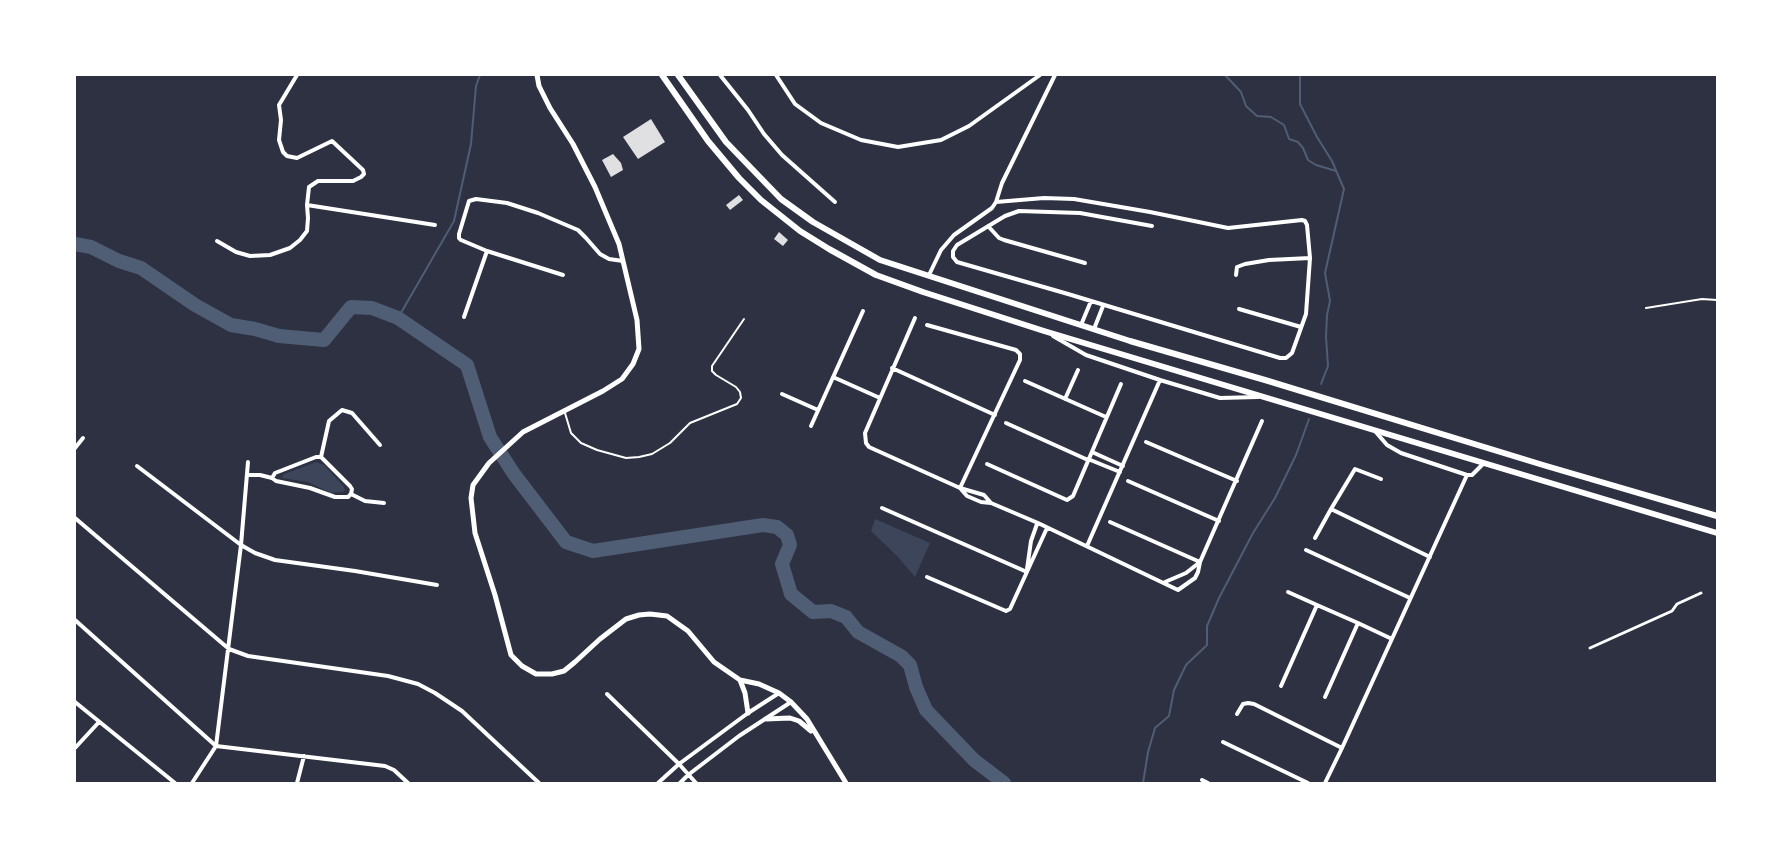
<!DOCTYPE html>
<html>
<head>
<meta charset="utf-8">
<style>
  body { margin:0 }
  #map { position:relative; width:1792px; height:858px; overflow:hidden; background:#2d3142; font-family:Helvetica,sans-serif }
  canvas { display:block }
  .frame { position:absolute; inset:0; border:76px solid #fff; pointer-events:none }
</style>
</head>
<body>
<div id="map">
<canvas width="1792" height="858"></canvas>
<div class="frame"></div>
</div>
<script>
const context = document.querySelector('canvas').getContext('2d');
context.lineJoin = 'round';
function paint(path, color) {
  context.fillStyle = color;
  context.fill(path, 'evenodd');
}
function shape(rows) {
  const path = new Path2D();
  for (const r of rows) {
    path.moveTo(r[0], r[1]);
    for (let i = 2; i < r.length; i += 2) path.lineTo(r[i], r[i + 1]);
  }
  return path;
}
function strokePath(path, color, width, dash) {
  context.strokeStyle = color;
  context.lineWidth = width;
  context.lineCap = dash ? 'butt' : 'round';
  context.setLineDash(dash || []);
  context.stroke(path);
}
paint(shape([
  [316,462,324,465,344,487,345,490,343,492,331,493,308,482,282,478,283,475,287,473],
  [875,519,930,543,915,577,897,556,871,531]
]), '#3c4559');
strokePath(shape([
  [1225,75,1241,92,1246,106,1257,116,1271,117,1284,125,1289,139,1298,142,1303,148,1308,160,1316,165,1336,171],
  [1300,75,1300,104,1317,137,1332,161,1344,189,1325,273,1330,301,1327,315,1326,337,1328,366,1321,384],
  [398,318,454,221,471,144,476,86,480,75],
  [1143,783,1148,752,1155,728,1169,716,1174,690,1186,665,1207,645,1207,626,1219,598,1253,533,1275,498,1296,455,1309,419]
]), '#4f5d75', 2);
strokePath(shape([
  [75,244,91,247,119,261,141,268,195,305,231,325,255,329,279,336,324,340,351,307,372,308,398,318,467,365,490,437,514,474,566,542,593,551,763,525,777,527,787,535,790,545,782,564,791,594,813,612,831,611,846,617,858,632,901,656,910,665,916,687,926,710,974,760,1004,783]
]), '#4f5d75', 14);
paint(shape([
  [651,119,665,142,638,159,623,137],
  [613,154,621,163,623,170,611,177,602,160],
  [739,195,743,200,730,210,726,205],
  [779,232,788,240,783,246,774,239]
]), '#e0e0e3');
strokePath(shape([
  [1646,308,1702,299,1717,300],
  [565,413,571,433,581,443,597,450,626,458,639,457,652,454,670,443,690,423,737,404,741,398,740,392,736,387,716,375,712,371,712,366,744,319]
]), '#fff', 2);
strokePath(shape([
  [1590,648,1672,611,1677,604,1701,593]
]), '#fff', 3);
strokePath(shape([
  [297,75,279,105,281,120,279,140,283,152,287,156,297,158,332,141,363,170,364,174,361,177,353,181,318,181,309,187,307,205,435,225],
  [720,75,748,110,764,134,782,155,835,202],
  [776,75,795,104,821,123,861,140,898,147,941,140,969,126,1040,75],
  [996,202,1044,198,1074,199,1150,212,1228,228,1302,220,1305,221,1307,225,1310,258,1306,314,1292,353,1286,358,1280,358,1068,294,957,262,953,257,953,251,957,245,1005,216,1019,211,1080,213,1152,226],
  [988,226,999,238,1004,240,1085,263],
  [217,241,236,252,250,256,270,255,290,248,300,240,307,231,308,218,307,205],
  [563,275,487,251,461,240,459,238,459,234,469,201,476,199,507,203,538,213,578,230,586,238,600,254,609,259,623,261],
  [929,275,941,250,954,235,992,208,996,202,1002,183,1055,75],
  [1236,275,1237,267,1245,264,1269,260,1310,258],
  [1239,309,1301,327],
  [464,317,487,251],
  [915,318,865,433,866,443,869,447,960,488,984,495,991,503],
  [927,325,1016,350,1020,354,1020,360,960,488],
  [1081,325,1091,301],
  [1094,329,1103,306],
  [1053,336,1086,355,1160,380,1220,398,1258,397],
  [892,368,995,415],
  [833,377,880,398],
  [1025,381,1106,417],
  [782,394,818,410],
  [1065,399,1078,370],
  [1006,423,1088,460],
  [811,426,863,311],
  [1375,431,1387,445,1401,453,1467,475,1472,475,1484,463],
  [1146,442,1237,481],
  [75,448,83,438],
  [1092,452,1123,466],
  [321,457,329,421,342,410,352,413,380,445],
  [321,457,350,486,352,489,351,494],
  [1088,459,1120,472],
  [987,464,1067,500,1073,496,1121,384],
  [137,466,241,545,255,553,275,560,355,571,437,585],
  [248,475,260,475,272,478,276,481,310,488,335,497,348,497,351,494,365,501,384,503],
  [272,478,275,473,316,457,321,457],
  [1381,479,1355,469,1331,509,1430,557],
  [1128,481,1219,521],
  [960,488,967,496,981,502,991,503,1038,523,1178,590,1195,578,1198,572,1200,562,1262,421],
  [882,508,1027,572],
  [75,518,229,649,248,656,388,676,418,684,435,693,462,711,539,783],
  [1110,522,1200,562],
  [1315,538,1331,509],
  [1087,546,1160,380],
  [1306,550,1410,598],
  [1027,569,1031,541,1037,524],
  [927,577,1006,611,1010,609,1047,528],
  [1165,582,1186,573,1200,562],
  [1288,592,1317,605],
  [75,620,216,746,385,766,394,770,408,783],
  [1358,623,1392,639],
  [1281,686,1317,605,1358,623,1325,697],
  [607,694,679,764,696,783],
  [75,702,175,783],
  [1237,714,1243,704,1248,703,1254,704,1342,748,1467,475],
  [1223,742,1308,783],
  [75,748,99,722],
  [1202,780,1208,783],
  [192,783,216,746,241,545,248,462],
  [297,783,304,756],
  [658,783,679,764,748,713,779,693],
  [680,783,688,775,739,736,791,702],
  [1325,783,1342,748]
]), '#fff', 4);
strokePath(shape([
  [537,75,539,86,550,108,573,144,595,187,619,244,637,320,639,349,633,364,622,379,603,391,523,432,489,463,473,485,471,498,475,533,495,595,511,655,522,666,536,674,552,674,564,671,575,662,600,639,626,619,639,615,650,614,667,616,688,631,714,662,740,680,759,684,779,693,791,702,807,719,846,783],
  [740,680,745,693,748,713],
  [766,719,790,718,799,721,811,731]
]), '#fff', 5);
strokePath(shape([
  [662,75,708,141,739,178,761,200,800,231,829,249,876,275,923,292,1044,331,1717,533],
  [678,75,726,142,781,199,813,222,880,260,1130,341,1265,380,1543,465,1717,516]
]), '#fff', 6);
</script>
</body>
</html>
